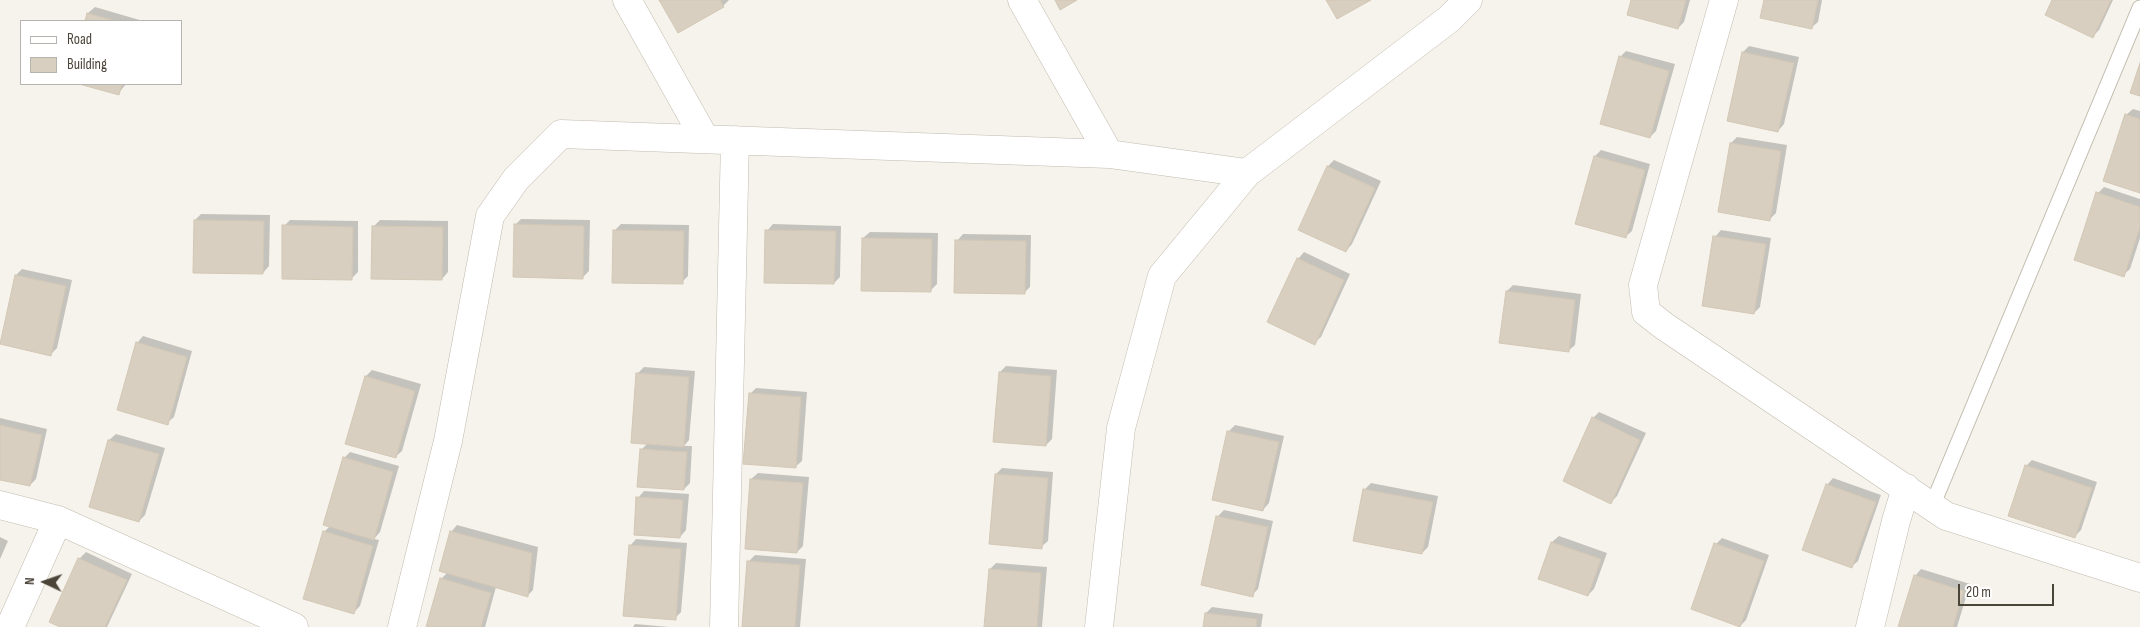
<!DOCTYPE html>
<html>
<head>
<meta charset="utf-8">
<style>
  body { margin:0 }
  #map { position:relative; width:2140px; height:627px; overflow:hidden; background:#f6f3ec; font-family:"Sofia Sans Condensed",sans-serif }
  canvas { display:block }
  .legend { position:absolute; left:20px; top:20px; width:162px; height:65px; box-sizing:border-box; background:#fff; border:1px solid #b7b4b0; margin:0; padding:6px 9px; list-style:none; font-size:15px; color:#4b4439 }
  .legend li { display:flex; align-items:center; gap:10px; height:25px }
  .legend b { width:25px; border:1px solid #b7b4b0 }
  .north { position:absolute; left:20px; top:557px; width:50px; height:50px; -webkit-text-stroke:4px #fff; paint-order:stroke; rotate:273deg; font-size:14px; font-weight:700; line-height:20px; text-align:center; color:#4b4439 }
  .north::after { content:''; display:block; margin:auto; width:18px; height:22px; background:#4b4439; clip-path:polygon(50% 0,100% 100%,50% 72%,0 100%) }
  .scale { position:absolute; left:1958px; top:584px; width:96px; height:22px; box-sizing:border-box; border:2px solid #4b4439; border-top:0; padding-left:6px; font-size:15px; line-height:18px; white-space:nowrap; color:#4b4439; -webkit-text-stroke:4px #fff; paint-order:stroke }
</style>
</head>
<body>
<div id="map">
<canvas width="2140" height="627"></canvas>
<ul class="legend">
<li><b style="height:6px;background:#fff"></b>Road</li>
<li><b style="height:14px;background:#d8cfc1"></b>Building</li>
</ul>
<div class="north">N</div>
<div class="scale">20 m</div>
</div>
<script>
const context = document.querySelector('canvas').getContext('2d');
context.lineJoin = 'round';
function paint(path, color) {
  context.fillStyle = color;
  context.fill(path, 'evenodd');
}
function shape(rows) {
  const path = new Path2D();
  for (const r of rows) {
    path.moveTo(r[0], r[1]);
    for (let i = 2; i < r.length; i += 2) path.lineTo(r[i], r[i + 1]);
  }
  return path;
}
function strokePath(path, color, width, dash) {
  context.strokeStyle = color;
  context.lineWidth = width;
  context.lineCap = dash ? 'butt' : 'round';
  context.setLineDash(dash || []);
  context.stroke(path);
}
paint(shape([
  [661,0,729,0,723,6],
  [1633,0,1690,0,1684,22,1678,28],
  [1765,0,1822,0,1818,22,1811,28],
  [2054,0,2113,0,2099,30,2092,37],
  [95,7,143,21,86,21,88,13],
  [1749,46,1799,57,1784,124,1778,131,1743,52],
  [1626,51,1675,64,1656,131,1650,137,1620,57],
  [83,84,126,84,118,94],
  [2133,109,2140,111,2140,192,2126,115],
  [1737,137,1787,145,1776,213,1770,219,1731,143],
  [1601,150,1650,164,1632,231,1625,237,1576,223,1595,156],
  [1334,160,1381,181,1352,244,1346,251,1299,229,1328,166],
  [2104,187,2140,199,2140,238,2130,269,2123,275,2098,193],
  [201,214,270,215,269,266,263,273,195,220],
  [521,219,590,220,589,271,583,277,515,225],
  [290,220,358,221,358,272,351,279,284,226],
  [380,220,448,221,448,272,442,279,374,226],
  [621,224,689,225,688,276,682,282,615,230],
  [773,224,841,226,840,277,834,283,767,231],
  [1721,230,1771,238,1760,307,1754,313,1715,237],
  [870,232,938,233,937,284,931,290,863,238],
  [963,234,1031,235,1030,287,1024,293,957,241],
  [1304,252,1350,274,1321,337,1314,343,1298,259],
  [22,269,72,280,57,348,51,354,16,275],
  [1513,285,1581,294,1575,345,1568,351,1507,291],
  [143,336,192,351,174,417,167,423,137,343],
  [1006,366,1057,370,1052,439,1046,445,1000,372],
  [644,367,695,371,689,440,684,446,692,446,690,483,684,489,641,450,648,443,638,373],
  [372,370,421,384,402,451,395,457,366,376],
  [756,388,807,392,802,461,795,467,750,394],
  [1599,412,1646,433,1617,496,1611,502,1593,418],
  [0,418,47,429,36,479,30,485,0,478],
  [1235,425,1284,436,1269,503,1263,510,1213,499,1229,431],
  [116,434,165,448,145,515,139,521,90,507,109,440],
  [350,452,399,466,380,532,374,539,379,540,360,606,353,613,324,532,330,526,344,458],
  [2032,460,2097,482,2081,530,2075,536,2026,466],
  [1002,468,1053,472,1048,541,1041,547,996,474],
  [758,473,809,477,803,546,797,552,751,479],
  [1833,478,1881,495,1858,561,1851,567,1827,485],
  [1371,483,1438,496,1428,547,1422,553,1355,540,1365,489],
  [644,491,689,494,686,530,680,537,638,498],
  [1224,510,1273,521,1258,589,1252,595,1218,516],
  [457,525,538,547,533,590,527,596,496,587,485,627,427,627,441,579,448,572,451,532],
  [1559,536,1607,553,1594,589,1588,595,1540,578,1552,542],
  [0,537,8,541,0,559],
  [1722,538,1769,555,1746,620,1740,626,1716,544],
  [636,539,687,543,681,612,675,618,630,546],
  [86,552,132,574,107,627,63,627,51,621,80,558],
  [755,555,806,559,800,627,743,627,749,561],
  [996,563,1047,567,1042,627,985,627,990,569],
  [1921,569,1970,584,1957,627,1899,627,1915,576],
  [1212,607,1263,614,1261,627,1204,627,1206,613],
  [635,624,669,627,633,627]
]), '#0003');
const building = shape([
  [659,0,720,0,724,7,678,33,659,0],
  [1055,0,1077,0,1060,10,1055,0],
  [1326,0,1371,0,1337,19,1326,0],
  [1631,0,1686,0,1678,29,1627,15,1631,0],
  [1764,0,1818,0,1812,29,1760,18,1764,0],
  [2052,0,2111,0,2093,38,2045,15,2052,0],
  [87,13,116,21,85,21,87,13],
  [1742,52,1794,63,1778,132,1727,121,1742,52],
  [1619,56,1669,71,1650,138,1600,124,1619,56],
  [2140,63,2140,96,2130,93,2140,63],
  [79,84,122,84,119,95,79,84],
  [2125,114,2140,119,2140,193,2103,181,2125,114],
  [1730,143,1781,151,1770,221,1718,212,1730,143],
  [1594,156,1645,170,1626,238,1575,224,1594,156],
  [1327,166,1375,188,1346,252,1298,230,1327,166],
  [2096,192,2140,207,2140,227,2124,277,2074,260,2096,192],
  [194,220,264,221,263,274,193,273,194,220],
  [514,224,584,226,583,279,513,277,514,224],
  [282,225,353,227,352,280,282,279,282,225],
  [372,226,443,227,442,280,371,279,372,226],
  [613,230,684,231,683,284,612,283,613,230],
  [765,230,836,231,834,284,764,283,765,230],
  [1713,236,1766,244,1754,314,1702,306,1713,236],
  [862,238,932,239,931,292,861,291,862,238],
  [955,240,1026,241,1025,294,954,293,955,240],
  [1297,258,1344,280,1315,345,1267,322,1297,258],
  [15,275,66,286,51,356,0,344,15,275],
  [1506,291,1575,300,1569,352,1499,343,1506,291],
  [136,342,187,357,168,425,117,410,136,342],
  [999,372,1051,376,1046,446,993,442,999,372],
  [636,373,689,377,684,447,631,443,636,373],
  [365,376,415,391,396,458,345,444,365,376],
  [749,393,801,397,796,468,743,464,749,393],
  [1592,417,1640,440,1611,504,1563,481,1592,417],
  [0,425,42,435,30,486,0,480,0,425],
  [1227,431,1279,442,1263,511,1212,500,1227,431],
  [108,440,159,454,139,522,89,507,108,440],
  [640,449,687,452,684,490,637,487,640,449],
  [343,457,393,472,374,540,323,525,343,457],
  [2025,465,2092,488,2075,538,2008,516,2025,465],
  [995,474,1048,478,1042,549,989,544,995,474],
  [750,479,803,483,797,553,745,549,750,479],
  [1826,484,1876,502,1852,568,1802,550,1826,484],
  [1363,489,1433,502,1422,554,1353,541,1363,489],
  [636,497,683,500,680,538,634,535,636,497],
  [1216,516,1268,527,1253,597,1201,585,1216,516],
  [323,531,373,546,354,614,303,599,323,531],
  [450,531,532,553,528,597,439,571,450,531],
  [1551,542,1601,559,1588,596,1538,579,1551,542],
  [1714,543,1764,561,1740,627,1691,609,1714,543],
  [629,545,681,549,676,620,623,616,629,545],
  [78,558,127,580,105,627,60,627,49,622,78,558],
  [747,561,800,565,795,627,742,627,747,561],
  [989,569,1041,573,1037,627,984,627,989,569],
  [1914,575,1964,591,1953,627,1898,627,1914,575],
  [440,578,491,593,481,627,426,627,440,578],
  [1205,613,1257,619,1256,627,1203,627,1205,613]
]);
paint(building, '#d8cfc1');
strokePath(building, '#d3c7b4', 1);
const service = shape([
  [1932,506,2140,8]
]);
const minor = shape([
  [627,0,705,139],
  [1022,0,1109,154],
  [1724,0,1643,285,1646,312,1664,326,1946,516,2140,578],
  [0,505,58,520,294,627],
  [10,627,58,520],
  [402,627,448,441,490,216,516,179,561,134,1109,154,1247,173],
  [724,627,735,140],
  [1099,627,1121,428,1162,276,1247,173,1449,19,1468,0],
  [1870,627,1896,521,1906,488]
]);
strokePath(service, '#c2bbae', 17);
strokePath(minor, '#c2bbae', 29);
strokePath(service, '#fff', 15);
strokePath(minor, '#fff', 28);
</script>
</body>
</html>
